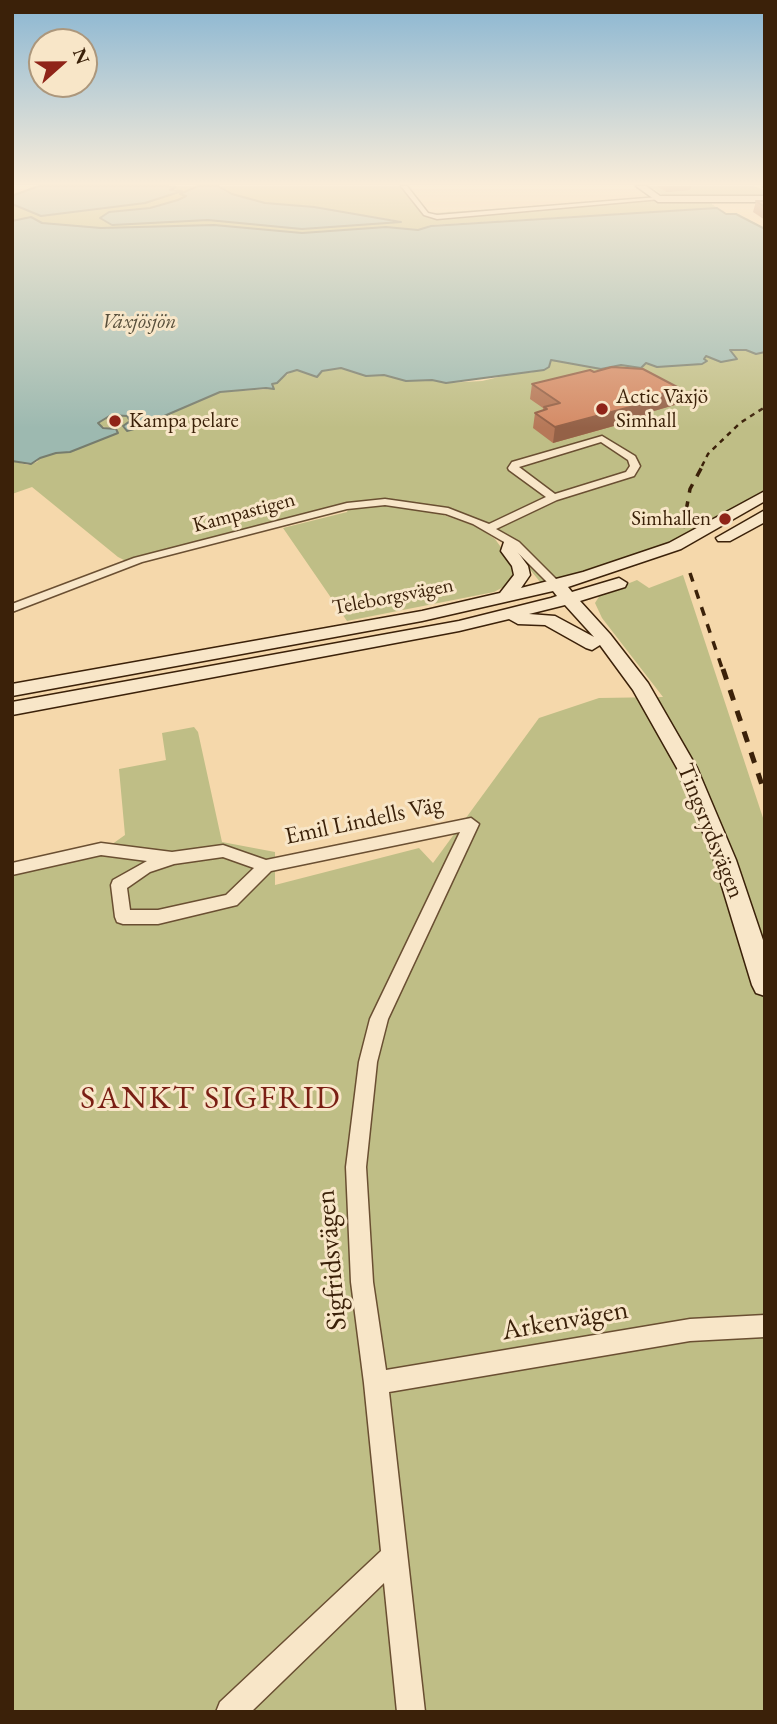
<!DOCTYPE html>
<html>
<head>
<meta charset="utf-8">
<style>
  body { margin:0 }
  #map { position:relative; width:777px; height:1724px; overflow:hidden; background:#f5d8ab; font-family:"EB Garamond",serif }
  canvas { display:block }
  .frame { position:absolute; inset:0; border:14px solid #3b2109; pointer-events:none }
  .north { position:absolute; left:28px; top:28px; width:70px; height:70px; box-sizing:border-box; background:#f8e6c8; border:2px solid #ac977c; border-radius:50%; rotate:69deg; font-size:19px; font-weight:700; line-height:28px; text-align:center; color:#3b2109 }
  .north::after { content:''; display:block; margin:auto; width:24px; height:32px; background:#8f2418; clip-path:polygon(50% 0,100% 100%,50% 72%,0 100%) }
</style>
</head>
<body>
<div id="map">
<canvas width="777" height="1724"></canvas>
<div class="frame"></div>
<div class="north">N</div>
</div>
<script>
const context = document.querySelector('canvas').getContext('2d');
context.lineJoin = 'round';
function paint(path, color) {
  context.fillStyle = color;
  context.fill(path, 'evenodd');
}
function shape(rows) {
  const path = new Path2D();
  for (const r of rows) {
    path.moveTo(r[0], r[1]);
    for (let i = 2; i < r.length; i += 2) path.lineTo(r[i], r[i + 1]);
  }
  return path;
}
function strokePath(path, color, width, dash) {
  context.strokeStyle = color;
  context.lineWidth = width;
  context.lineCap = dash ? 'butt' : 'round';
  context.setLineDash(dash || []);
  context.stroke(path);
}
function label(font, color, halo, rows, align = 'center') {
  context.font = font + ' "EB Garamond",serif';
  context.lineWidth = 6;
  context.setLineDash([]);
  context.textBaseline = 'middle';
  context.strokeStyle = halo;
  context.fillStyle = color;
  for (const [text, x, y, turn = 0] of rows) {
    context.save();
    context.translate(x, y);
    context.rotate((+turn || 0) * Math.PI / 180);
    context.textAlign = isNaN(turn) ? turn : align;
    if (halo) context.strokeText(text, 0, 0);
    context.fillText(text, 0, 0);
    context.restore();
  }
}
paint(shape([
  [166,186,198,186,182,193,187,196,179,200,149,208,110,212,101,218,153,223,208,220,302,229,400,221,314,207,265,203,232,194,218,186,406,186,426,212,433,213,639,199,708,201,717,208,431,225,418,230,386,227,301,234,214,225,101,228,42,223,31,217,12,221,12,204,41,216,145,203,180,191],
  [649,186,752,186,765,190,765,197,664,196],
  [730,350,746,350,755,354,765,352,765,495,675,546,545,588,510,545,489,528,427,507,365,503,130,563,118,557,32,487,12,494,12,461,28,465,37,462,40,458,56,453,70,452,118,433,116,429,100,426,98,423,105,418,118,415,127,416,130,421,124,426,134,429,220,392,272,389,272,384,293,371,304,371,317,377,322,371,341,368,366,376,384,375,406,381,432,380,446,383,482,381,520,372,530,373,548,367,550,360,608,369,621,365,641,368,646,363,658,367,690,365,702,364,706,356,721,362,736,359],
  [387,505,432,511,478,527,495,539,513,564,516,574,511,583,494,592,347,621,283,528,347,512,348,509],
  [683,575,765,824,765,1712,12,1712,12,872,101,852,125,835,119,769,166,760,162,733,194,727,198,732,222,842,275,852,275,885,419,848,433,863,539,718,599,698,663,697,602,618,595,603,600,595,637,580,649,588]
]), '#bfbe86');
const water = shape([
  [39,186,166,186,176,187,170,190,182,191,145,203,41,216,12,204,14,195,39,186],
  [198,186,218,186,232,194,265,203,314,207,401,222,302,229,208,220,112,225,100,218,109,212,150,208,178,200,186,196,180,194,182,193,198,186],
  [717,208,726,214,736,214,765,229,765,352,756,354,746,350,730,350,737,359,721,362,706,356,704,359,707,361,702,364,657,367,646,363,641,368,621,365,601,369,551,360,549,367,544,370,446,383,432,380,406,381,384,375,366,376,341,368,322,371,317,377,297,370,287,373,277,383,272,384,274,389,266,388,220,392,134,429,127,431,123,426,130,421,127,416,111,415,98,423,103,428,116,429,118,433,70,452,56,453,40,458,31,464,12,461,12,221,31,217,42,223,101,228,214,225,302,233,386,227,418,230,431,226,717,208]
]);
paint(water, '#9db9b0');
strokePath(water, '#767c6d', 2);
const street = shape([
  [401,186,407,186,428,213,437,215,658,197,661,199,437,219,424,215,401,186],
  [602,436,635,456,640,466,634,476,557,500,496,529,519,542,560,583,560,587,552,587,511,546,473,524,446,514,385,505,347,509,142,562,12,612,12,604,134,558,347,503,385,499,448,508,489,524,546,497,509,470,508,468,512,462,602,436],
  [601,442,628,460,630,466,626,472,555,494,519,467,601,442],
  [471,818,479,824,388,1019,377,1062,366,1167,373,1282,386,1370,690,1319,765,1315,765,1337,690,1341,389,1392,425,1712,397,1712,384,1583,251,1712,216,1712,220,1702,381,1551,364,1383,351,1282,346,1167,359,1062,370,1019,460,832,271,871,237,905,158,924,123,924,117,922,115,917,111,885,113,880,147,861,101,855,12,875,12,863,101,843,172,852,223,845,266,860,471,818],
  [223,857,254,868,226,895,158,910,130,910,127,888,150,872,174,864,223,857]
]);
const secondary = shape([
  [636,186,646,186,660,196,765,196,765,202,658,202,636,186],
  [765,491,765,501,681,549,568,587,572,592,619,578,627,583,625,587,580,601,610,634,648,683,697,768,736,860,765,946,765,996,756,993,752,985,714,860,677,768,633,690,600,645,592,650,586,648,545,625,518,624,509,619,459,631,12,715,12,702,459,621,551,598,557,596,553,591,422,621,12,696,12,684,422,611,500,593,514,575,512,566,501,551,504,542,510,540,518,545,517,551,528,566,530,575,521,588,583,572,669,543,765,491],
  [565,605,594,637,555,616,529,614,565,605],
  [765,510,765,522,730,541,718,541,716,538,765,510]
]);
strokePath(street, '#6a4f32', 3);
strokePath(secondary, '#3b2109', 3);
paint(street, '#f8e6c8');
paint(secondary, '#f8e6c8');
strokePath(shape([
  [762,186,765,188],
  [702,466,708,454,740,423,765,407]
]), '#3b2109', 2.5, [5, 5]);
strokePath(shape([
  [683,528,690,489,703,465],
  [690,573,723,671]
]), '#3b2109', 3.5, [9, 9]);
strokePath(shape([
  [723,669,765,794]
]), '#3b2109', 5, [11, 11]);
paint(shape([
  [657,186,691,186,690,190,666,192],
  [756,201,765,201,765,220,753,212],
  [594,372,678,404,647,413,646,417,553,443,533,428,535,413,543,411,543,408,530,399,532,384]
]), '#b67858');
paint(shape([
  [667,186,691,186,690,190,666,192],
  [681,389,678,404,647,413,646,417,553,443,555,427,644,399]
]), '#946147');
const building = shape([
  [756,201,765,201,765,207,756,201],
  [612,367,643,369,681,389,644,399,649,402,555,427,535,413,547,409,544,407,560,403,532,384,590,370,594,372,612,367]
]);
paint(building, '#d48b66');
strokePath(building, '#946147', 2);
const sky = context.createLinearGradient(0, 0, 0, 428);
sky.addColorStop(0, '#8ab6d2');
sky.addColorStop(0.43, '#faedd9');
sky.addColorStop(1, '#faedd900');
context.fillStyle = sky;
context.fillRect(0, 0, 777, 428);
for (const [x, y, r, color] of [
  [602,409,7,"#8f2418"],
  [115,421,7,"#8f2418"],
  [725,519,7,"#8f2418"]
]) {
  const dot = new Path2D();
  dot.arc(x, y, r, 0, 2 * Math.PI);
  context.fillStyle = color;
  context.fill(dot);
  strokePath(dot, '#f8e6c8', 2.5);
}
label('italic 21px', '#584f3b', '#f8e6c8', [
  ["Växjösjön",139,322]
]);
label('21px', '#3b2109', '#f8e6c8', [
  ["Actic Växjö",616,397],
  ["Simhall",616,421],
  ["Kampa pelare",129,421],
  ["Simhallen",711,519,"right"]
], 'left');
label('21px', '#3b2109', '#f8e6c8', [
  ["Kampastigen",244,513,-15],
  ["Teleborgsvägen",393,597,-11]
]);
label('24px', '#3b2109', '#f8e6c8', [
  ["Emil Lindells Väg",364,821,-12],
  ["Tingsrydsvägen",710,831,68]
]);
label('28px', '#3b2109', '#f8e6c8', [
  ["Sigfridsvägen",332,1260,-95],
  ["Arkenvägen",565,1321,-10]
]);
context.letterSpacing = '2px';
label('32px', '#7a1f14', '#f8e6c8', [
  ["SANKT SIGFRID",211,1099]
]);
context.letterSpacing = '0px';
</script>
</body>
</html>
